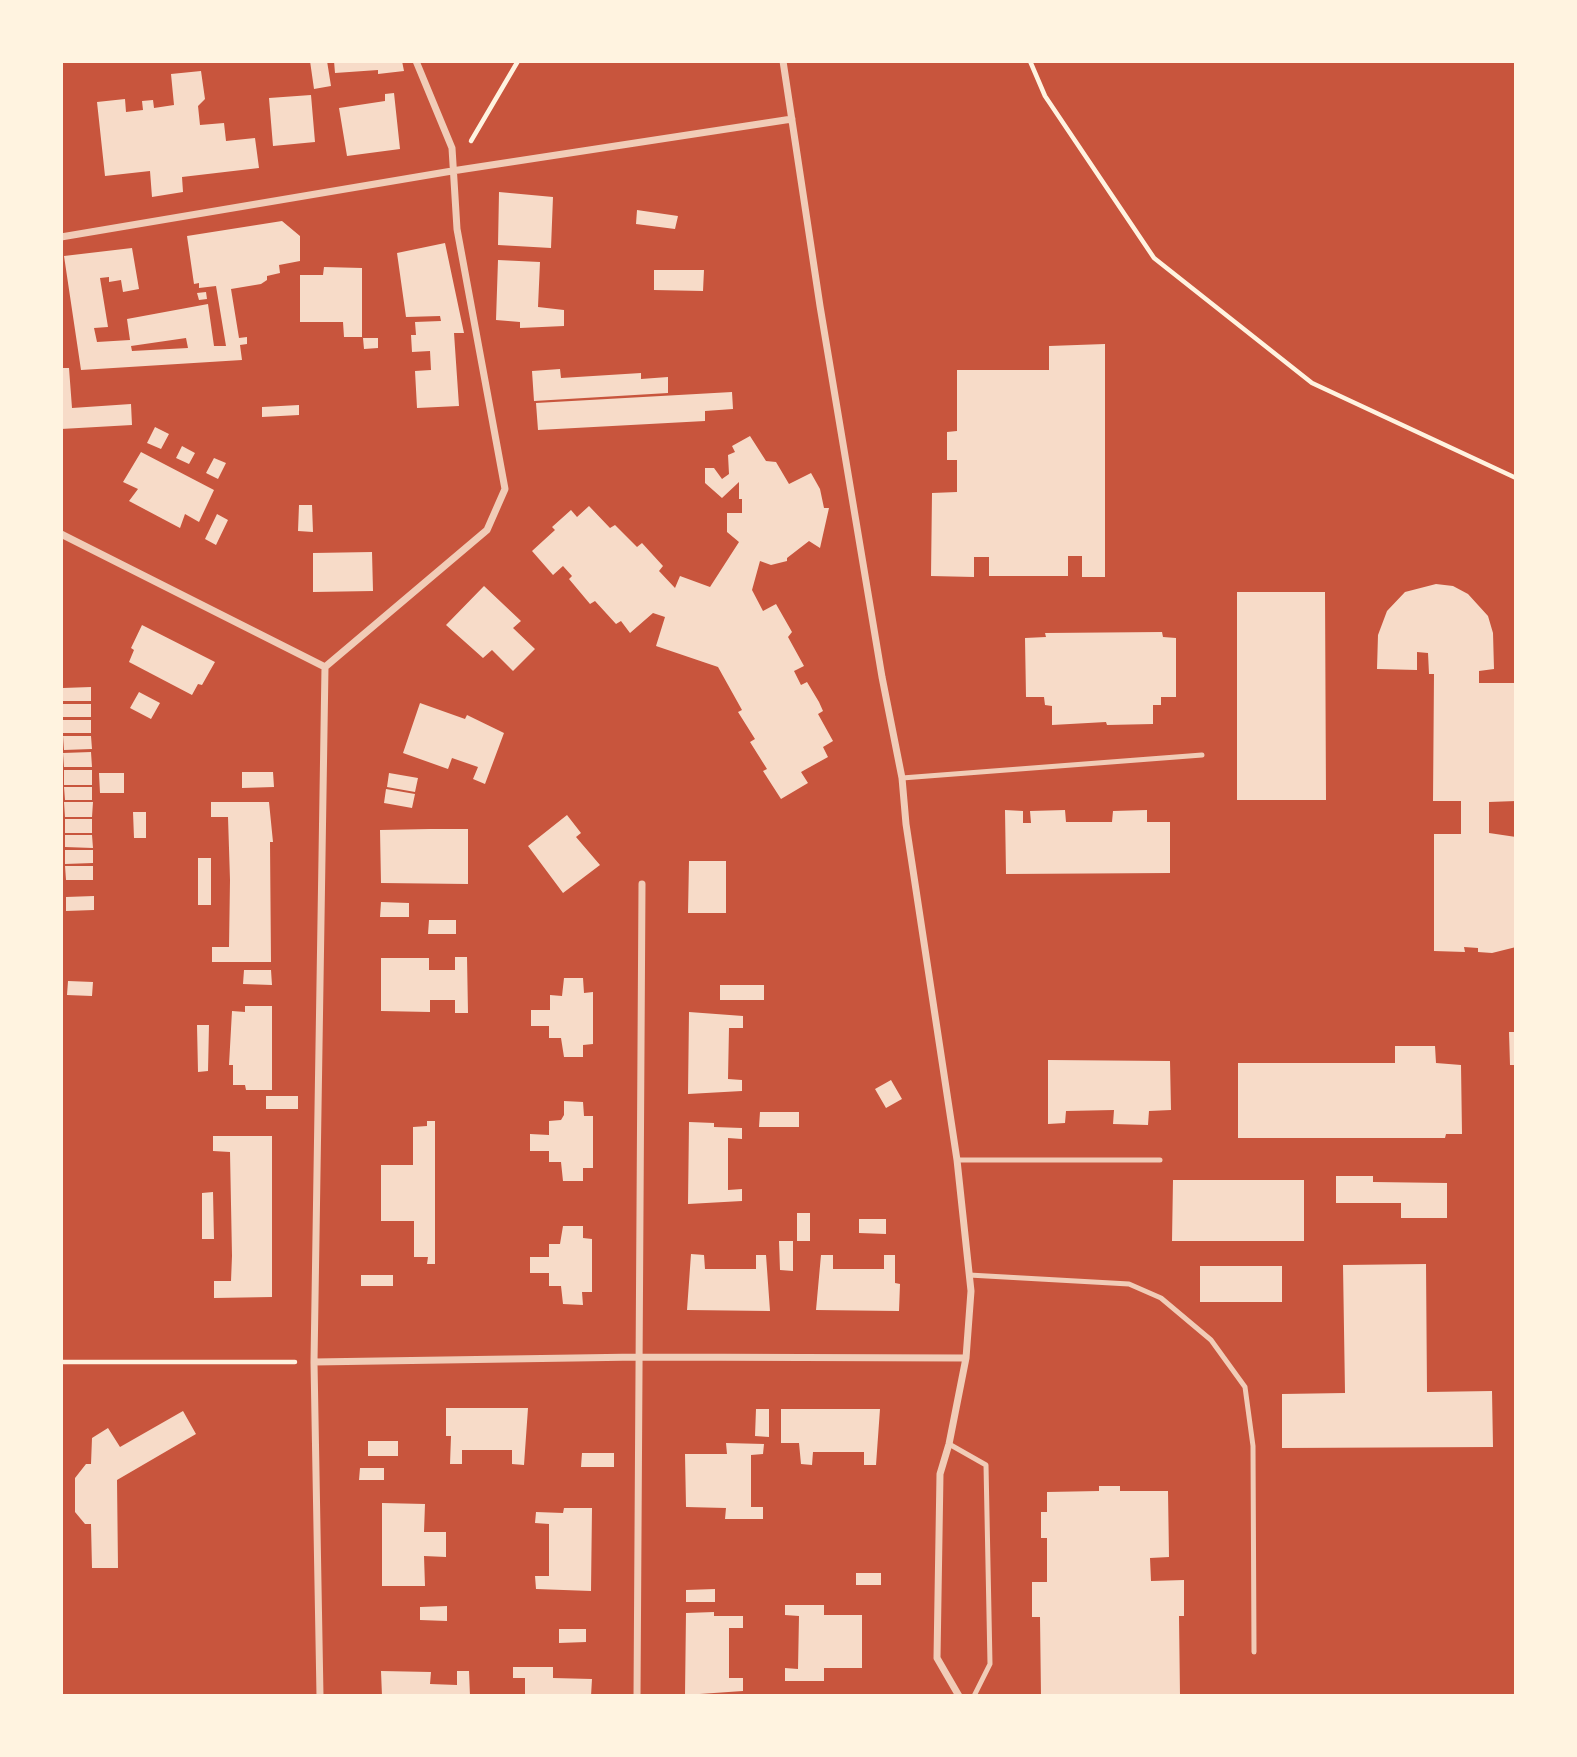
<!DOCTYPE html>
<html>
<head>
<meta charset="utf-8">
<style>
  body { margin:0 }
  #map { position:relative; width:1577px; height:1757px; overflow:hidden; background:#c8553d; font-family:"Alegreya Sans",sans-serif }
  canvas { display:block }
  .frame { position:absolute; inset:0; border:63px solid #fff3e0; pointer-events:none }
</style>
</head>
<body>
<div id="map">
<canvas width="1577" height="1757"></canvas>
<div class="frame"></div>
</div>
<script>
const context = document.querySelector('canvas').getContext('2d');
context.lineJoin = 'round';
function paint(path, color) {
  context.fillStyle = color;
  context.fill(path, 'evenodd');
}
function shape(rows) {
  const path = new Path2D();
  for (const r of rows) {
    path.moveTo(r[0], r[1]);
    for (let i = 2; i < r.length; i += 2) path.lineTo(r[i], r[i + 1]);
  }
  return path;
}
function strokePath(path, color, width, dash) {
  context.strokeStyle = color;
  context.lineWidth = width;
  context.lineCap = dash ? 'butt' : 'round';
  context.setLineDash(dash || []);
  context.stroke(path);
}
paint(shape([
  [310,61,327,61,331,86,314,89],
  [334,61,402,61,404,71,378,74,378,70,335,73],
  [201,71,205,99,198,106,200,125,224,123,226,141,255,138,259,168,182,177,183,192,152,197,150,171,105,176,97,102,125,99,126,112,143,110,142,101,153,100,154,108,174,105,171,74],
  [394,93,400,149,347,156,339,108,385,101,385,94],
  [311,95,315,142,273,146,269,98],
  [499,192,553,197,551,248,498,245],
  [637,210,678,216,675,229,636,224],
  [282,221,300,236,300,261,279,265,280,273,267,276,267,280,261,284,231,289,239,338,247,337,247,344,240,345,242,360,81,370,64,256,132,248,139,289,123,292,121,280,109,282,109,277,100,278,108,327,94,328,97,342,130,340,127,319,208,304,214,346,226,346,216,286,199,288,199,283,194,284,187,236],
  [186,338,188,348,132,351,131,346],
  [445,243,464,333,454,333,459,406,417,408,415,371,431,370,430,351,412,352,411,335,416,335,415,322,441,321,440,316,406,317,397,253],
  [498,260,540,262,538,307,564,310,564,326,520,328,520,322,496,320],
  [324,267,362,268,362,337,344,337,343,322,300,322,300,275,323,275],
  [654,270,704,270,703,291,654,290],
  [206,292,207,299,199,300,197,293],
  [363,338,378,338,378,348,364,349],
  [1105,344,1105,577,1082,577,1082,556,1068,556,1068,576,989,576,989,557,974,557,974,577,931,576,932,493,957,492,957,460,947,460,947,432,957,431,957,370,1049,370,1049,346],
  [61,368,69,368,72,408,131,404,132,425,61,429],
  [560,369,561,378,641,373,641,379,668,377,668,393,534,401,532,371],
  [732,392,733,409,705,411,705,421,538,430,536,403],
  [299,405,299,415,262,417,262,407],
  [155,427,169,434,161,449,147,443],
  [750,436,766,461,776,462,789,484,811,473,820,489,824,508,829,508,820,548,809,541,787,558,787,561,771,565,760,561,752,590,763,611,776,604,792,632,788,637,804,666,794,671,801,685,807,682,819,702,823,711,818,714,833,741,823,747,828,757,801,772,808,783,781,799,763,771,767,769,750,742,755,739,738,712,742,710,718,667,656,646,665,617,653,613,630,633,621,621,616,624,595,601,590,604,569,579,572,576,563,566,553,575,532,551,555,530,552,527,571,510,577,517,589,506,610,528,615,525,637,547,642,543,663,566,659,571,675,588,680,576,710,587,739,542,727,532,727,513,742,513,742,499,739,499,739,482,722,498,705,483,705,468,714,468,722,479,729,474,728,455,735,452,732,446],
  [182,446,195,453,189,464,176,458],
  [141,452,214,490,199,522,185,514,180,528,129,501,138,489,123,482],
  [214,458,226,463,218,479,206,473],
  [299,505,312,505,313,532,298,531],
  [217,514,228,520,216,545,205,539],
  [372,552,373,591,313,592,313,553],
  [1436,584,1453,586,1468,594,1488,616,1493,633,1494,669,1479,671,1479,683,1516,683,1516,801,1489,802,1489,833,1516,837,1516,947,1492,953,1478,952,1478,948,1464,947,1465,952,1434,951,1434,834,1461,834,1461,801,1433,801,1434,674,1429,674,1428,653,1417,652,1417,670,1377,669,1378,635,1387,611,1405,592],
  [484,586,521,621,513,628,535,649,513,671,492,650,483,658,446,625],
  [1237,592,1325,592,1326,800,1237,800],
  [142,625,215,662,202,685,198,684,192,695,129,662,134,650,131,648],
  [1162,632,1163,637,1176,638,1176,697,1161,697,1161,705,1153,705,1153,724,1107,725,1106,722,1052,725,1052,706,1045,705,1044,697,1026,697,1025,638,1046,637,1045,633],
  [91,687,91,701,63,701,63,688],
  [139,692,160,703,151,719,130,708],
  [420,703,465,719,467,715,504,733,485,784,473,779,478,767,452,758,448,769,403,753],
  [63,704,91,704,91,717,63,717],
  [63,720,91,720,91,733,63,733],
  [63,736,91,736,92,749,64,750],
  [91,752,92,767,64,767,63,753],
  [64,770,92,770,92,785,64,785],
  [242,772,273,772,274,787,242,788],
  [99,773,124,773,124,793,100,793],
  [389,773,418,778,415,792,387,787],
  [64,787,92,787,92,800,65,800],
  [386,789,415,794,412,808,384,803],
  [64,802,93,802,92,817,65,817],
  [211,802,269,802,273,842,270,842,271,962,212,962,212,947,229,947,230,880,228,817,211,817],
  [1005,810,1023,811,1023,823,1031,823,1030,811,1065,810,1066,822,1112,822,1113,811,1147,810,1147,822,1170,822,1170,873,1006,874],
  [133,812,146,812,146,838,134,838],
  [567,815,581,833,576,837,600,865,563,893,528,846],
  [65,819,92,819,92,833,65,833],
  [430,829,468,829,468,884,381,883,380,830],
  [65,835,92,835,93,848,65,847],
  [65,850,93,850,93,863,65,864],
  [198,858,211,858,211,905,198,905],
  [689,861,726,861,726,913,688,913],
  [65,866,93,866,93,880,66,880],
  [94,896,94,910,66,911,66,897],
  [381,902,409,903,409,917,380,917],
  [429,920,456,920,456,934,428,934],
  [455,957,467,957,468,1013,455,1013,455,1000,430,1000,430,1012,381,1011,381,958,429,958,429,970,455,970],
  [244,970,271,970,272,985,243,984],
  [564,978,583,978,584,993,593,992,593,1044,583,1045,583,1057,564,1057,561,1038,549,1038,549,1026,531,1026,531,1010,550,1010,550,995,562,996],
  [68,981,93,982,92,996,67,995],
  [720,985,764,985,764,1000,720,1000],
  [245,1006,272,1006,272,1090,246,1090,245,1085,233,1085,233,1065,229,1065,232,1011,245,1012],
  [689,1012,743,1016,743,1028,729,1028,728,1079,742,1080,742,1091,688,1094],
  [197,1025,209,1025,208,1071,198,1072],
  [1509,1032,1516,1032,1516,1065,1510,1065],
  [1395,1046,1435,1046,1436,1063,1461,1065,1462,1134,1446,1134,1445,1138,1238,1138,1238,1063,1395,1063],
  [1048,1060,1170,1061,1171,1110,1149,1111,1148,1125,1113,1124,1114,1110,1066,1111,1065,1123,1048,1124],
  [891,1080,902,1099,886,1108,875,1089],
  [266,1096,298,1096,298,1109,266,1109],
  [564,1101,583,1102,584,1116,593,1116,593,1168,583,1168,583,1181,563,1181,561,1162,549,1162,549,1151,530,1151,530,1134,549,1135,549,1121,561,1120,564,1115],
  [760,1112,799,1112,799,1127,759,1127],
  [427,1121,435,1121,435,1264,427,1264,428,1257,414,1257,414,1221,381,1221,381,1165,413,1165,413,1127,427,1126],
  [689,1122,714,1123,714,1127,742,1128,742,1139,728,1138,728,1190,742,1189,742,1201,688,1204],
  [213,1136,272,1136,272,1297,214,1298,214,1281,231,1281,232,1256,230,1152,213,1151],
  [1336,1176,1373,1176,1373,1182,1447,1183,1447,1218,1401,1218,1401,1203,1336,1203],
  [1173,1180,1304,1180,1304,1241,1172,1241],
  [213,1192,214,1239,202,1239,202,1193],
  [797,1213,810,1213,810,1241,797,1241],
  [859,1219,886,1219,886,1234,859,1233],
  [563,1226,583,1226,583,1238,592,1239,592,1292,582,1292,583,1305,563,1304,561,1286,549,1286,549,1273,530,1273,530,1257,549,1257,549,1244,560,1244],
  [779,1241,793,1241,793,1271,780,1270],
  [691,1254,704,1255,705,1269,756,1269,756,1255,766,1255,770,1311,687,1310],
  [821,1255,833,1255,833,1269,884,1269,884,1255,895,1255,895,1283,900,1284,899,1311,816,1310],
  [1426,1264,1427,1392,1492,1391,1493,1447,1282,1448,1282,1394,1345,1393,1343,1265],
  [1200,1266,1282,1266,1282,1302,1200,1302],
  [361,1275,393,1275,393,1286,361,1286],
  [446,1408,528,1408,524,1465,512,1464,512,1450,462,1450,462,1464,450,1464,451,1436,446,1436],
  [756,1409,769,1409,769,1437,755,1436],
  [781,1409,880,1409,876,1465,864,1465,864,1452,813,1452,812,1465,801,1464,799,1443,781,1443],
  [183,1411,196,1434,117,1480,118,1568,92,1568,91,1524,85,1524,75,1512,75,1478,86,1464,91,1464,92,1438,108,1428,120,1447],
  [368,1441,398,1441,398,1456,368,1456],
  [726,1443,764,1444,763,1454,751,1455,751,1507,763,1507,763,1519,725,1519,726,1508,686,1507,685,1454,727,1454],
  [582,1453,614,1453,614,1467,581,1467],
  [360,1468,384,1468,384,1480,359,1480],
  [1099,1486,1120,1486,1120,1491,1168,1491,1169,1557,1150,1558,1151,1581,1184,1580,1184,1616,1179,1616,1180,1696,1041,1696,1040,1617,1032,1617,1032,1582,1047,1582,1047,1538,1041,1538,1041,1512,1047,1512,1047,1492,1099,1491],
  [382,1503,425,1504,424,1532,446,1532,446,1557,424,1556,425,1586,382,1586],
  [564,1508,592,1508,591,1591,536,1589,535,1576,549,1576,549,1524,535,1523,536,1512,563,1513],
  [856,1573,881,1573,881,1585,856,1585],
  [715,1589,715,1602,686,1602,686,1590],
  [785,1605,824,1605,824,1615,862,1615,862,1668,824,1668,824,1681,785,1681,785,1668,798,1669,799,1616,785,1615],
  [447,1606,447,1621,420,1620,420,1607],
  [714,1612,714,1616,743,1616,743,1628,729,1628,729,1678,743,1678,743,1691,685,1695,686,1613],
  [559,1629,586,1629,586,1642,559,1643],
  [513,1667,553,1667,553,1678,592,1679,591,1696,525,1696,525,1678,513,1678],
  [381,1671,431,1672,430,1684,457,1685,457,1671,469,1671,470,1696,382,1696]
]), '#f7dbc8');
strokePath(shape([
  [1030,61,1045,96,1154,258,1312,383,1516,478],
  [471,141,518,61],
  [61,1362,295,1362]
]), '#fff3e0', 4.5);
strokePath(shape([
  [902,778,1202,755],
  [957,1160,1160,1160],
  [969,1275,1129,1284,1161,1298,1211,1340,1245,1387,1253,1446,1254,1652],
  [949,1444,986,1465,990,1664,974,1696]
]), '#f1ccb7', 5);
strokePath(shape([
  [783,61,820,306,882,677,902,778,906,824,957,1160,971,1291,966,1358,949,1444,940,1474,937,1658,959,1696],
  [61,237,452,171,792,119],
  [61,534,325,667],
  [314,1362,639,1357,966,1358],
  [320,1696,314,1362,325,667,487,530,505,489,457,229,452,148,416,61],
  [637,1696,642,884]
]), '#f1ccb7', 7);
</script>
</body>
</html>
